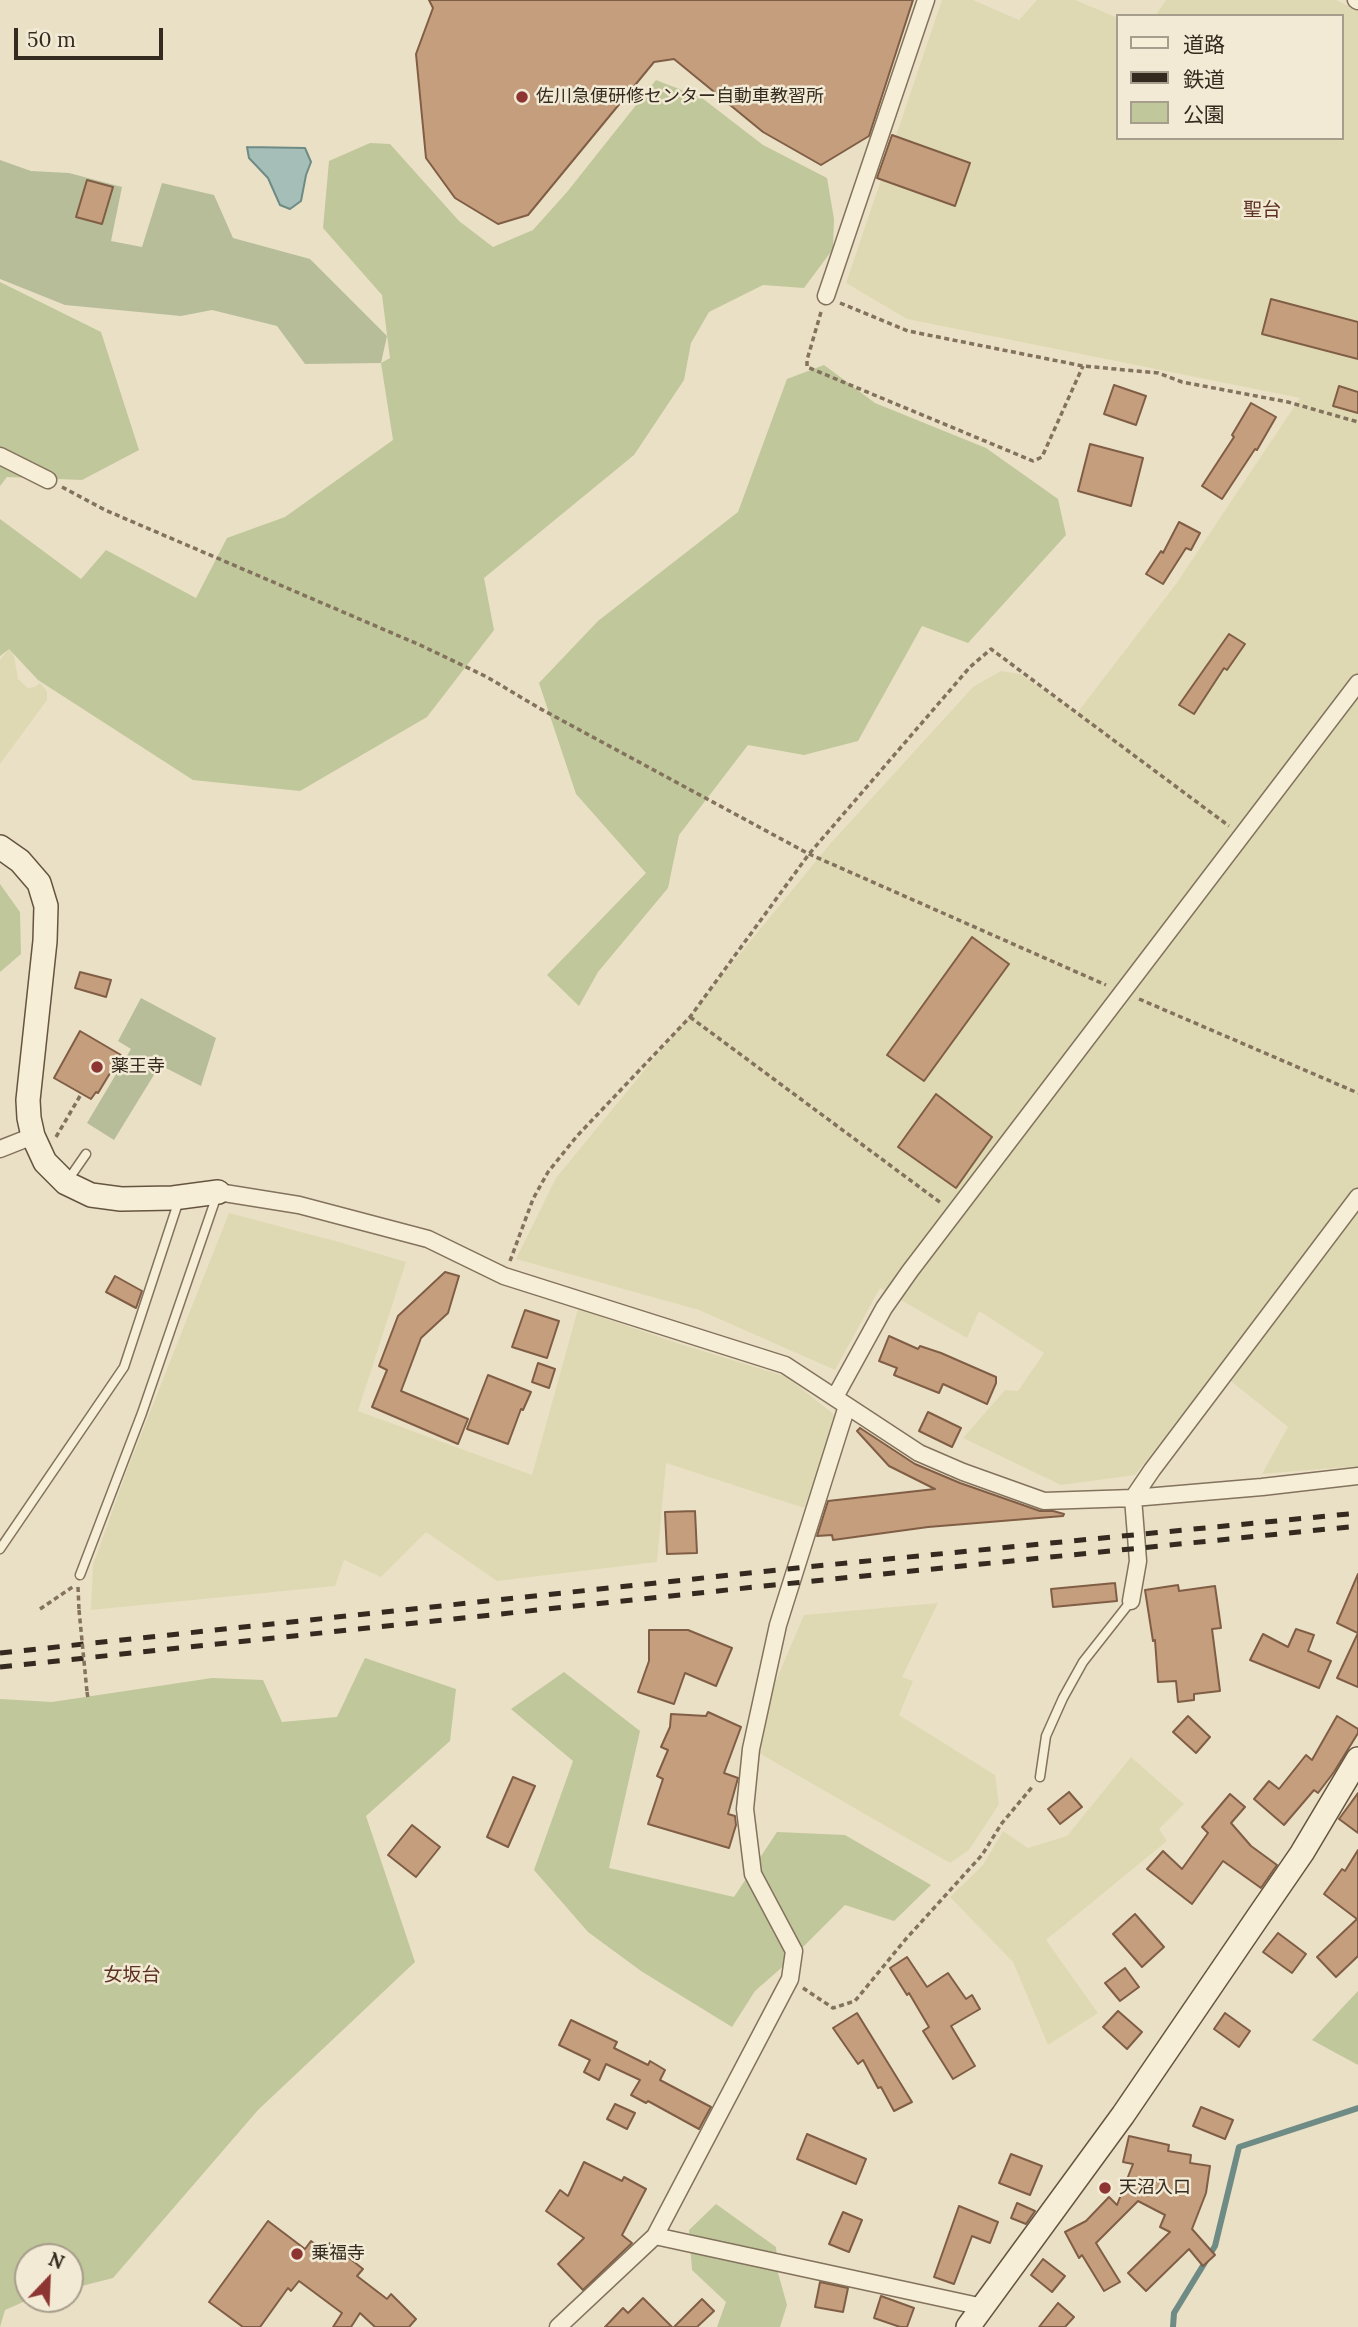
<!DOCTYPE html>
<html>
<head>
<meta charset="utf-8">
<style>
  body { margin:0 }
  #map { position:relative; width:1358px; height:2327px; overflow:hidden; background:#eae0c5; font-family:Lora,"Noto Sans JP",serif }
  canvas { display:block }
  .legend { position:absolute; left:1116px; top:14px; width:228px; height:126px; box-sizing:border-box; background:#f2ead4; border:2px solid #a69d8c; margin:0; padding:9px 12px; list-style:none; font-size:21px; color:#352a1f }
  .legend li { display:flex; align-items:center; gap:14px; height:35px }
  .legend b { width:35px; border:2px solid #a69d8c }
  .north { position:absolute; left:14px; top:2243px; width:70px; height:70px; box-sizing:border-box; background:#f2ead4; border:2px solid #a69d8c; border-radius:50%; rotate:23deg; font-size:19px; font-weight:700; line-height:28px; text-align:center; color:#352a1f }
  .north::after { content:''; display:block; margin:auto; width:24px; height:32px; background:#8d3532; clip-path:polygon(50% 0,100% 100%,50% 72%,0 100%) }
  .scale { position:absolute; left:14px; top:28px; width:149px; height:32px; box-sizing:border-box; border:4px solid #352a1f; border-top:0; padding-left:9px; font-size:21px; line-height:24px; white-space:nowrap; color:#352a1f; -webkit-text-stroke:5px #f2ead4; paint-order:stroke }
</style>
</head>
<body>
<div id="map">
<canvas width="1358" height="2327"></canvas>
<ul class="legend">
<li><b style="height:9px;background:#f6eed7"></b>道路</li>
<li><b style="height:9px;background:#352a1f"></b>鉄道</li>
<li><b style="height:19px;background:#c0c79a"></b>公園</li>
</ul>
<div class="north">N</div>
<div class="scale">50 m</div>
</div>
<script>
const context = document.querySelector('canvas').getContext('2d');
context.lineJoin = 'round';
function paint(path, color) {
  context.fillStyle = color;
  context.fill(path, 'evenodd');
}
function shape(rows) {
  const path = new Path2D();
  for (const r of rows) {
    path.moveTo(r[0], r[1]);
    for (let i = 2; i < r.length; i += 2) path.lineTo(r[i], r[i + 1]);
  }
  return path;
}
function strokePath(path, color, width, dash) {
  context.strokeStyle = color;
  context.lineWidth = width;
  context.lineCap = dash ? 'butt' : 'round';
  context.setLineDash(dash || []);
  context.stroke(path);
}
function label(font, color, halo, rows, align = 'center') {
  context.font = font + ' Lora,"Noto Sans JP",serif';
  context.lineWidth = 5;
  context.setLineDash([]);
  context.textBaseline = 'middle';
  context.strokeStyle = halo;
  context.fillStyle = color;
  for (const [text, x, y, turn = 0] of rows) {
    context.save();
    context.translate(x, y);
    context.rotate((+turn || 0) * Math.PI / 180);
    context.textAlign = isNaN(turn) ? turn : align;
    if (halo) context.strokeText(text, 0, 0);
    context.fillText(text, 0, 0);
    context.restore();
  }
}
paint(shape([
  [942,0,973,0,1019,20,1037,0,1075,0,1118,18,1118,138,1342,138,1342,16,1155,16,1166,0,1336,0,1358,11,1358,1466,1262,1474,1288,1427,1217,1370,1135,1475,1061,1485,963,1438,1005,1390,1018,1391,1044,1353,979,1311,967,1338,880,1288,835,1370,699,1310,516,1259,556,1178,830,844,973,687,1001,671,1020,674,1077,713,1176,584,1300,398,907,319,846,283],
  [9,648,14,656,18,679,28,688,35,687,40,683,47,691,47,700,0,764,0,660],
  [229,1213,339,1242,406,1262,358,1411,532,1475,578,1309,677,1343,787,1377,837,1417,804,1508,666,1463,657,1562,497,1581,426,1532,381,1577,344,1560,335,1586,91,1610,93,1565,127,1470],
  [938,1603,902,1677,913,1681,899,1715,995,1775,999,1804,969,1850,950,1863,759,1753,771,1692,804,1615],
  [1131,1757,1184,1804,1159,1829,1167,1841,1046,1940,1098,2013,1048,2045,1013,1962,950,1897,983,1865,1003,1831,1028,1848,1067,1836]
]), '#dfd9b3');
paint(shape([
  [656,80,702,98,763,145,827,178,834,219,833,249,804,288,763,285,709,312,691,343,684,380,634,455,484,578,494,630,427,717,300,791,193,780,38,680,9,649,0,656,0,519,81,579,106,550,196,598,227,538,285,517,393,440,381,363,390,358,382,295,323,228,329,161,370,143,390,144,459,221,493,247,533,230,567,192],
  [0,282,101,332,139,450,82,480,7,477,0,486],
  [824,365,875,403,986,448,1058,499,1066,535,968,643,922,626,858,741,804,755,748,745,679,835,668,888,598,972,579,1006,547,975,646,873,576,794,539,683,598,621,738,512,787,379],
  [0,884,20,912,21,954,0,972],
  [365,1658,456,1689,450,1741,366,1816,415,1962,258,2110,113,2278,70,2289,70,2257,28,2257,28,2299,30,2299,5,2310,0,2327,0,1699,52,1702,212,1678,263,1680,282,1722,337,1717],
  [564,1672,640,1731,609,1868,734,1897,777,1832,845,1835,931,1885,894,1921,845,1905,788,1962,755,1991,732,2027,641,1971,588,1932,534,1870,573,1761,511,1709],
  [1358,1991,1358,2065,1312,2040],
  [716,2204,776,2247,778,2273,787,2305,780,2327,717,2327,726,2302,692,2270,689,2230]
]), '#c0c79a');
paint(shape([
  [0,160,31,171,69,173,122,187,111,241,142,247,162,183,214,195,233,238,310,259,387,336,381,363,305,364,277,326,212,310,181,316,65,305,0,279],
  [141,998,216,1038,201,1086,160,1065,114,1140,87,1123,131,1049,118,1041]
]), '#b7bd98');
const water = shape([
  [247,147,305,148,311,162,306,175,301,201,290,209,280,205,268,178,249,158,247,147]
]);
paint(water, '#a6beb8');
strokePath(water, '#6e8b85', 2);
strokePath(shape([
  [1173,2327,1174,2313,1215,2246,1239,2147,1358,2108]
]), '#6e8b85', 6);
const building = shape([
  [429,0,913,0,869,136,821,165,763,132,674,59,654,62,528,215,498,224,455,198,426,158,416,54,433,8,429,0],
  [892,135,970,163,955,206,877,178,892,135],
  [87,180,113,187,102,224,76,217,87,180],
  [1271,299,1358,322,1358,359,1262,334,1271,299],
  [1114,385,1146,396,1136,425,1104,414,1114,385],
  [1339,386,1358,392,1358,413,1333,406,1339,386],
  [1251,403,1276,417,1257,450,1255,449,1222,499,1202,486,1234,437,1232,435,1251,403],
  [1090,444,1143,458,1131,506,1078,491,1090,444],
  [1179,522,1200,533,1191,550,1186,548,1163,584,1146,574,1161,551,1163,553,1179,522],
  [1229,634,1245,644,1227,670,1224,668,1194,714,1179,705,1229,634],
  [972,937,1009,964,924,1081,887,1055,972,937],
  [80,972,111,980,106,997,75,988,80,972],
  [80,1031,121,1055,98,1093,96,1092,91,1099,54,1078,80,1031],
  [936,1094,992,1137,956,1188,898,1147,936,1094],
  [445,1272,459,1276,448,1313,421,1338,401,1391,468,1419,458,1444,372,1407,387,1370,379,1366,398,1316,445,1272],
  [115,1276,142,1291,136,1308,106,1292,115,1276],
  [525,1310,559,1321,547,1358,512,1347,525,1310],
  [889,1336,918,1349,920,1346,941,1353,996,1377,996,1383,987,1404,943,1384,939,1393,894,1375,897,1368,879,1361,889,1336],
  [538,1363,555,1369,549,1388,532,1382,538,1363],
  [488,1375,531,1392,523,1410,521,1409,508,1444,467,1429,488,1375],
  [928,1412,961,1428,952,1447,919,1431,928,1412],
  [860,1428,915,1464,960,1483,1040,1511,1053,1511,1064,1514,1063,1516,928,1527,833,1540,832,1535,817,1536,828,1501,935,1489,889,1466,857,1431,860,1428],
  [695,1511,697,1553,667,1554,665,1512,695,1511],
  [1358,1574,1358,1687,1337,1678,1358,1633,1337,1623,1358,1574],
  [1115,1583,1117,1601,1053,1607,1051,1589,1115,1583],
  [1178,1585,1179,1591,1215,1586,1221,1628,1212,1629,1220,1691,1194,1694,1194,1700,1178,1702,1176,1681,1158,1682,1155,1640,1153,1641,1145,1590,1178,1585],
  [1296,1629,1314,1635,1308,1651,1331,1661,1319,1688,1250,1660,1263,1634,1288,1647,1296,1629],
  [649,1630,688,1630,732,1648,716,1686,685,1673,674,1704,638,1692,649,1661,649,1630],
  [708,1712,741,1727,724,1773,738,1778,728,1814,735,1816,736,1825,729,1848,648,1824,663,1779,657,1776,668,1750,661,1747,670,1727,671,1714,706,1716,708,1712],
  [1188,1716,1210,1737,1196,1753,1173,1732,1188,1716],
  [1337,1716,1358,1729,1358,1733,1334,1772,1318,1793,1314,1790,1284,1825,1254,1799,1269,1781,1279,1789,1306,1755,1312,1760,1337,1716],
  [513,1777,535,1786,508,1847,487,1837,513,1777],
  [1069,1792,1082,1807,1060,1824,1048,1809,1069,1792],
  [1358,1793,1358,1833,1339,1819,1358,1793],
  [1230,1794,1245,1807,1231,1823,1251,1846,1277,1865,1261,1888,1223,1861,1192,1904,1147,1869,1163,1851,1182,1869,1208,1833,1202,1827,1230,1794],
  [412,1825,440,1847,416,1877,388,1855,412,1825],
  [1358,1850,1358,1956,1336,1977,1317,1957,1357,1919,1324,1894,1342,1869,1345,1871,1358,1850],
  [1135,1914,1164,1947,1142,1967,1113,1934,1135,1914],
  [1278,1933,1306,1954,1292,1973,1263,1952,1278,1933],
  [907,1957,927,1987,948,1973,966,1999,972,1995,980,2009,951,2026,975,2066,953,2079,923,2031,929,2027,909,1993,907,1995,890,1968,907,1957],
  [1125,1968,1139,1987,1120,2001,1105,1983,1125,1968],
  [1118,2011,1142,2032,1127,2049,1103,2027,1118,2011],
  [857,2013,912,2102,894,2111,881,2087,878,2088,863,2060,858,2064,833,2028,857,2013],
  [1225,2013,1250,2031,1239,2047,1214,2029,1225,2013],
  [571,2020,617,2042,614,2048,648,2065,650,2061,665,2070,660,2080,711,2107,699,2129,648,2101,646,2103,631,2095,640,2080,606,2064,599,2080,584,2072,590,2060,559,2045,571,2020],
  [615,2104,635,2113,627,2129,607,2119,615,2104],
  [1201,2107,1233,2120,1225,2139,1193,2126,1201,2107],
  [807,2134,866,2159,856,2184,797,2159,807,2134],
  [1129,2136,1169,2145,1168,2151,1191,2155,1190,2163,1210,2166,1206,2193,1192,2229,1215,2255,1203,2266,1189,2249,1146,2291,1128,2273,1170,2232,1160,2227,1165,2215,1138,2201,1096,2243,1120,2282,1104,2291,1082,2255,1079,2258,1065,2232,1086,2221,1109,2197,1117,2205,1133,2164,1123,2162,1129,2136],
  [1011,2154,1042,2166,1030,2195,999,2183,1011,2154],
  [584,2162,622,2181,624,2177,646,2189,622,2235,632,2243,583,2290,558,2264,584,2238,546,2211,560,2190,568,2196,584,2162],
  [1017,2203,1035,2211,1026,2224,1011,2218,1017,2203],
  [959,2206,998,2222,990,2243,972,2236,954,2284,934,2277,959,2206],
  [843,2212,862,2220,849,2252,829,2244,843,2212],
  [268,2221,305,2249,311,2241,323,2251,330,2243,363,2269,357,2276,387,2299,391,2294,416,2319,409,2327,375,2327,360,2313,351,2327,333,2327,342,2313,299,2281,291,2291,288,2288,260,2327,243,2327,209,2302,268,2221],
  [1043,2259,1065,2276,1052,2292,1031,2275,1043,2259],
  [820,2282,848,2288,843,2312,815,2307,820,2282],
  [881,2296,914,2308,907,2327,900,2327,874,2318,881,2296],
  [643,2298,672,2327,605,2327,623,2308,628,2313,643,2298],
  [702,2299,714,2311,697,2327,674,2327,702,2299],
  [1058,2303,1074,2317,1065,2327,1039,2327,1058,2303]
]);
paint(building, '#c59e7e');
strokePath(building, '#805e45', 2);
const lane = shape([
  [68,1180,86,1154],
  [0,1549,124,1367,179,1200],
  [80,1575,142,1413,217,1195],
  [1040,1777,1046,1736,1063,1698,1083,1662,1131,1601]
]);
const street = shape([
  [1356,0,1358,1],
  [826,296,926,0],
  [0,456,48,480],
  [0,1149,33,1136],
  [218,1192,299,1205,428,1239,504,1276,785,1365,919,1453,963,1472,1044,1501,1133,1498,1262,1487,1358,1476],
  [835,1397,884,1308,910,1271,1358,683],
  [1131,1601,1138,1561,1133,1498,1152,1470,1358,1197],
  [655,2236,983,2307],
  [558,2327,655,2236,790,1979,794,1951,753,1874,745,1809,751,1749,778,1625,847,1406]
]);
const secondary = shape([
  [0,847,20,861,39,883,46,906,45,941,28,1100,29,1118,33,1136,45,1162,66,1183,91,1195,121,1199,173,1198,218,1192],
  [968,2327,1123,2115,1258,1917,1302,1853,1358,1759]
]);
strokePath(lane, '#83725d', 11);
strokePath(street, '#83725d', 19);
strokePath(secondary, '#655440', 26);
strokePath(shape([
  [840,303,908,331,1083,366,1158,373,1182,382,1288,402,1358,422],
  [821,312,807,360,807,367,1033,461,1042,457,1083,366],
  [62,487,105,510,420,645,487,677,539,708,809,854,1106,985],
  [1139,999,1358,1093],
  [690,1017,941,1203],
  [56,1137,80,1096],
  [510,1261,533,1199,548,1172,577,1136,690,1017,809,854,970,667,991,649,1229,826],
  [78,1587,79,1610],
  [40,1609,74,1586],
  [87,1692,88,1698],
  [803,1988,833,2008,855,2001,905,1940,982,1855,1002,1823,1033,1786]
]), '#83725d', 3.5, [5, 3.5]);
strokePath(lane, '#f6eed7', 8);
strokePath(street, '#f6eed7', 16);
strokePath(secondary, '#f6eed7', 23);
strokePath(shape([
  [0,1653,806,1567,1358,1513],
  [0,1667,774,1585,1358,1526]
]), '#352a1f', 5, [12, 12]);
strokePath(shape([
  [79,1610,87,1692]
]), '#83725d', 3.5, [5, 3.5]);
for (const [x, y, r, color] of [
  [522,97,7,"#8d3532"],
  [97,1067,7,"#8d3532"],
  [1105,2188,7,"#8d3532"],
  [297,2254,7,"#8d3532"]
]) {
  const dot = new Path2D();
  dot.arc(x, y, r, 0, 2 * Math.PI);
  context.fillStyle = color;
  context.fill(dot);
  strokePath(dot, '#f2ead4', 2.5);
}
label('18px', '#352a1f', '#f2ead4', [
  ["佐川急便研修センター自動車教習所",536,97],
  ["薬王寺",111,1067],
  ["天沼入口",1119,2188],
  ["乗福寺",311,2254]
], 'left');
label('19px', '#5d3123', '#f2ead4', [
  ["聖台",1262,211],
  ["女坂台",132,1976]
]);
</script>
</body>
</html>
